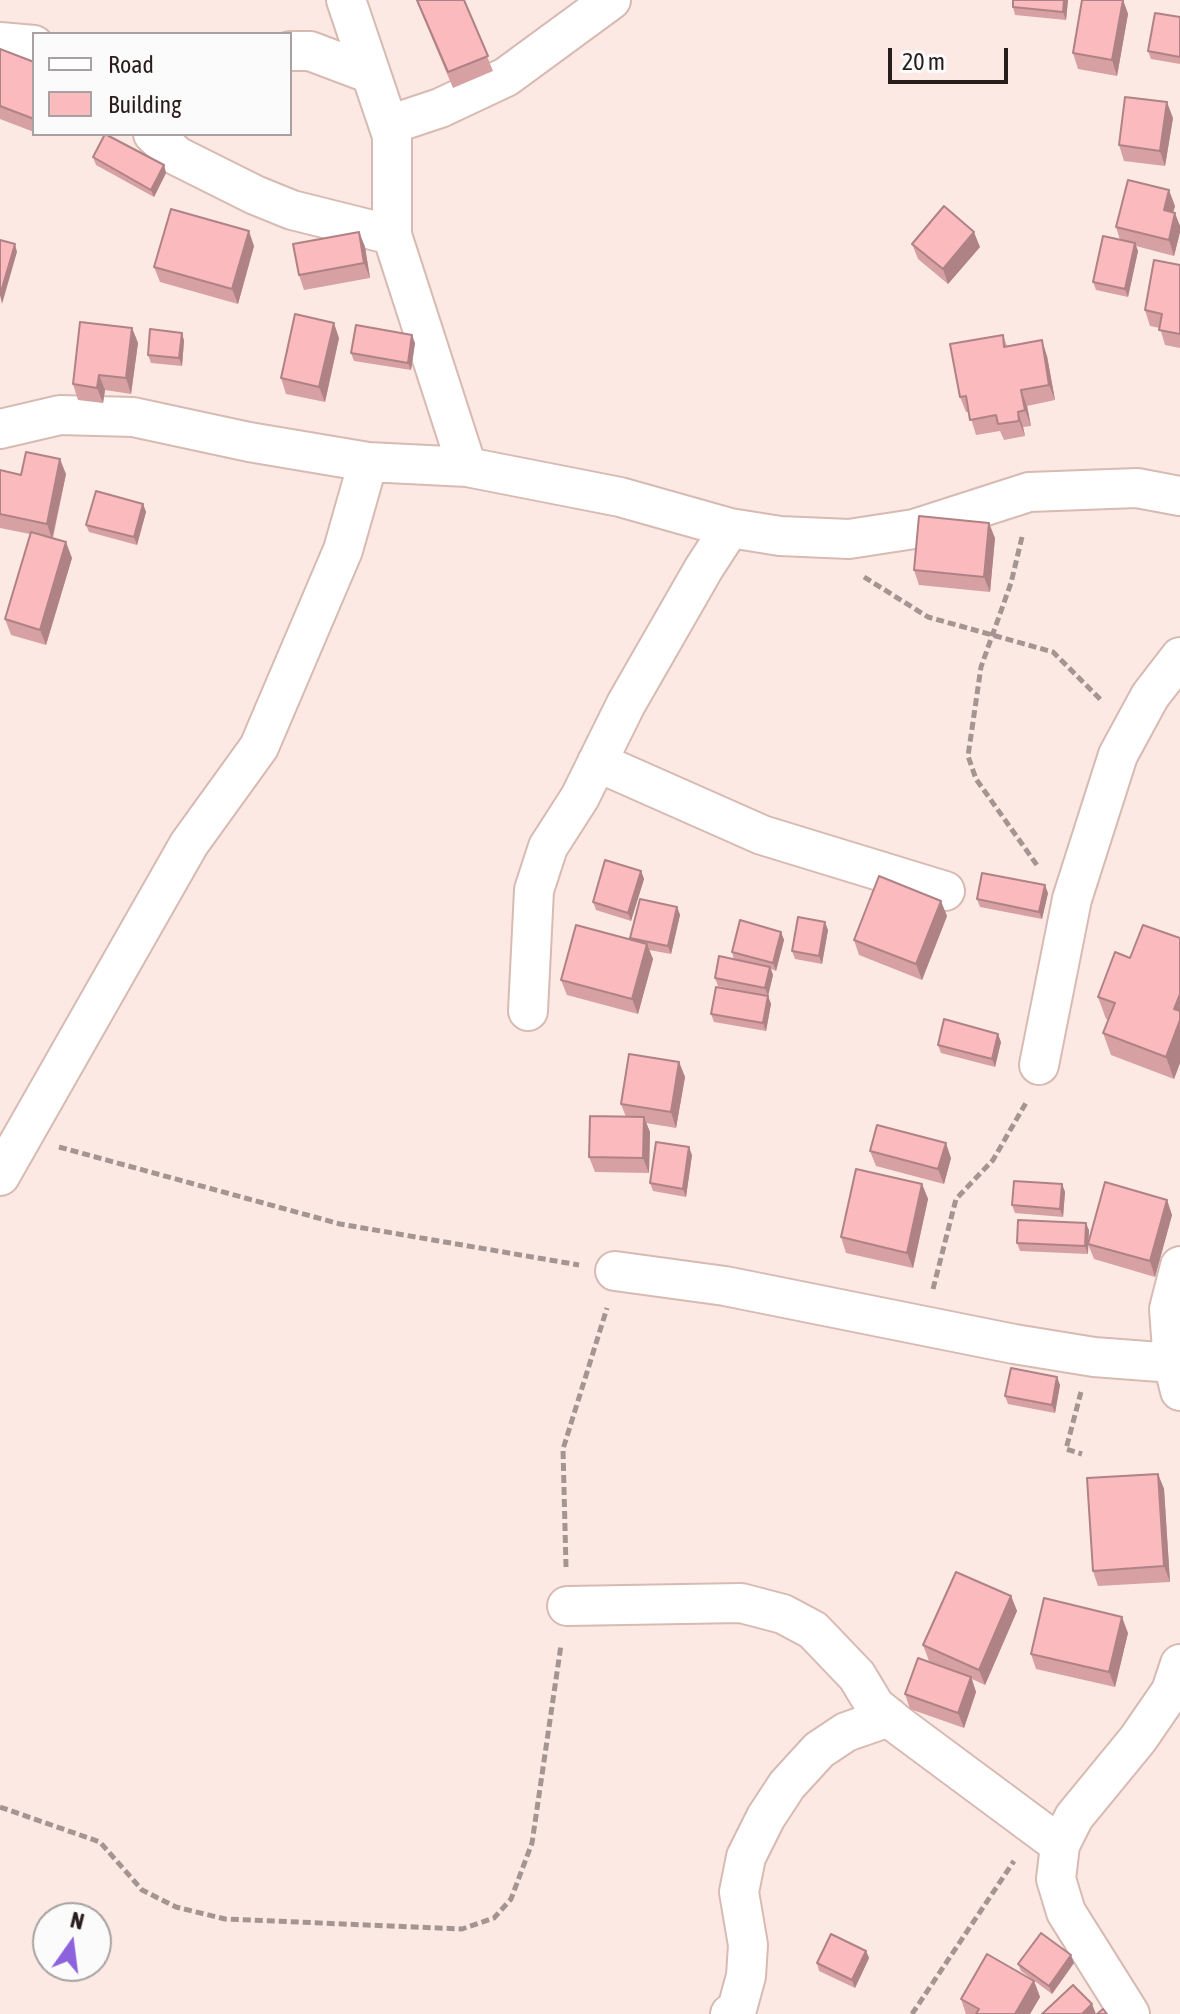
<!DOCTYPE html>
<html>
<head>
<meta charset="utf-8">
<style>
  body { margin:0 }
  #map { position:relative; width:1180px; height:2014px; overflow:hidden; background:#fce9e4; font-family:"Asap Condensed",sans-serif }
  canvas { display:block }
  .legend { position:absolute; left:32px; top:32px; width:260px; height:104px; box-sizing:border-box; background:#fbfbfb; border:2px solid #a7a2a1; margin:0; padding:10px 14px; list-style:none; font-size:24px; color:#281d1b }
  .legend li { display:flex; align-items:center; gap:16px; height:40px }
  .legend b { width:40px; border:2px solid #a7a2a1 }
  .north { position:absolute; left:32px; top:1902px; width:80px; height:80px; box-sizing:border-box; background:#fbfbfb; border:2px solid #a7a2a1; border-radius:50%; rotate:14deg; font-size:22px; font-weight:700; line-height:32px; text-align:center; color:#281d1b }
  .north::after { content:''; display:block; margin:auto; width:28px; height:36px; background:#8c63dd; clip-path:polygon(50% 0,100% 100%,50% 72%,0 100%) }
  .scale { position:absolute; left:888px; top:48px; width:120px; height:36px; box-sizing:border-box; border:4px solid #281d1b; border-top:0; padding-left:10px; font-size:24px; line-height:28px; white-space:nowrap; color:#281d1b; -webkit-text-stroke:6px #fbfbfb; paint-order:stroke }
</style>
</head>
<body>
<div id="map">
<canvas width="1180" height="2014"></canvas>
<ul class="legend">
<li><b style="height:10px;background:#fff"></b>Road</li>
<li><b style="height:22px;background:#fababe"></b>Building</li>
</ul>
<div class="north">N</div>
<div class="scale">20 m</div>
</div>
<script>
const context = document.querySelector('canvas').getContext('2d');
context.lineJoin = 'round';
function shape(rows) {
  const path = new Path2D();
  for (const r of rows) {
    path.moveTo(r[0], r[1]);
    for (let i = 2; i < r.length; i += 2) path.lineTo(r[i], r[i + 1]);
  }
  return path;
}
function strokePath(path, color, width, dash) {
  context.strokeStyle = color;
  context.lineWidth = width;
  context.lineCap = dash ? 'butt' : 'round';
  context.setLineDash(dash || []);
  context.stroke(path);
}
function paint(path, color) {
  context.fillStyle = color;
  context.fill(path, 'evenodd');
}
const minor = shape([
  [346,0,392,136,392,235,467,467],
  [0,42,34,45],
  [290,51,310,51,371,74],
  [389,125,440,108,506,77,611,0],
  [153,134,177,156,255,195,292,210,392,235],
  [0,429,60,415,133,417,249,442,368,462,467,467,620,497,730,528,780,536,849,539,914,529,1029,492,1137,488,1180,496],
  [597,762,762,835,945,891],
  [528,1011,534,890,548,847,580,797,626,704,704,568,730,528],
  [1039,1065,1072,899,1118,755,1150,696,1180,657],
  [0,1176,189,844,259,747,343,550,368,462],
  [1180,1266,1169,1309,1173,1363,1180,1391],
  [615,1271,725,1286,1014,1344,1094,1357,1173,1363],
  [567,1606,741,1603,783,1614,813,1630,857,1676,875,1706,897,1724,1060,1845],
  [730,2014,737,2009,746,1976,748,1945,739,1892,746,1857,766,1817,787,1785,819,1750,846,1732,889,1717],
  [1130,2014,1066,1912,1056,1879,1060,1845,1074,1817,1138,1739,1171,1691,1180,1664]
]);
strokePath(minor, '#d7bab2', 42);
strokePath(shape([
  [1022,537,1011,583,981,667,968,756,976,779,1039,868],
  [864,577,928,617,1053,652,1102,701],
  [59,1147,340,1224,579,1265],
  [933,1289,956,1199,993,1160,1027,1101],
  [1081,1392,1066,1449,1082,1454],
  [566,1567,563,1449,607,1308],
  [0,1807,100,1842,142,1890,176,1907,225,1919,462,1929,494,1918,511,1899,532,1843,561,1645],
  [912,2014,1014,1861]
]), '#a59592', 5, [8, 4]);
strokePath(minor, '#fff', 38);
paint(shape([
  [416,0,464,0,493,71,453,88],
  [1013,0,1068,0,1066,20,1015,15,1013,7],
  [1123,0,1128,14,1117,76,1078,69,1073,53],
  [1180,17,1180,64,1151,59,1148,51],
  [0,49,34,62,34,132,0,119],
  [1173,118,1165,166,1124,161,1119,145],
  [93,157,164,165,166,173,154,197,96,165],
  [1175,206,1173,213,1180,226,1180,232,1174,256,1136,246,1138,251,1128,297,1096,290,1093,282,1120,240,1116,227],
  [359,232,365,247,370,278,304,290,299,275],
  [912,244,980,247,948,284,918,259],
  [254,246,238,304,160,282,154,267],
  [1180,265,1180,348,1165,345,1160,328,1150,326,1145,310],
  [132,328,138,343,131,394,105,390,103,403,78,400,73,384],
  [182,333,184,341,182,366,151,363,148,355],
  [1003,335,1007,346,1047,356,1055,400,1027,406,1031,426,1023,427,1025,436,1004,440,1000,431,976,435,969,412,966,412,960,397],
  [339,338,325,402,286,394,281,378],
  [415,343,411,370,354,361,351,353],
  [0,470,21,475,66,474,53,538,72,558,46,645,11,635,5,619,30,534,0,528],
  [143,504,146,512,137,545,89,532,86,525],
  [995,538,990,592,919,585,914,570],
  [641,871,644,879,631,921,596,910,593,902],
  [1048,893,1042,919,980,907,977,899],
  [677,907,680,915,671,954,649,950,653,959,638,1014,567,995,561,980,631,940],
  [947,916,922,980,859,955,854,940],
  [828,930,822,964,795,959,792,951],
  [781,932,784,940,776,971,771,969,773,975,768,996,771,1004,766,1031,714,1022,711,1014,757,994,718,986,715,978,734,960,732,952],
  [1180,938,1180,1063,1174,1079,1111,1055,1103,1033,1108,1020,1106,1019,1098,997,1130,958],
  [1001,1042,995,1067,941,1053,938,1045],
  [679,1062,685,1077,676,1128,646,1123,650,1132,649,1173,595,1172,589,1157,626,1117,621,1104],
  [870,1151,951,1158,944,1184,876,1166],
  [692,1155,686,1197,653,1191,650,1183],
  [922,1184,928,1199,913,1268,846,1253,841,1237],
  [1062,1184,1065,1192,1063,1217,1015,1213,1012,1205],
  [1167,1200,1172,1215,1155,1277,1094,1259,1088,1244,1088,1254,1020,1251,1017,1243,1089,1230,1088,1243],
  [1060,1385,1055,1413,1008,1404,1005,1396],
  [1158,1474,1164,1489,1170,1582,1098,1586,1093,1571],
  [1011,1596,1017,1611,985,1685,972,1679,976,1692,964,1728,910,1709,905,1694,942,1666,929,1661,923,1645],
  [1128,1633,1115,1687,1036,1669,1031,1654],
  [866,1951,869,1958,855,1988,819,1971,817,1963],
  [1074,1963,1052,1994,1021,1971,1018,1964],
  [1034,1981,1040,1997,1030,2014,966,2014,961,1999]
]), '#d7a0a3');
paint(shape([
  [1064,0,1068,0,1066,20,1063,12],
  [1123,0,1128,14,1117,76,1112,60],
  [1167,102,1173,118,1165,166,1160,151],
  [164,165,166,173,154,197,151,190],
  [1169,190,1175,206,1169,226,1164,210],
  [1175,213,1180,226,1180,232,1174,256,1169,240],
  [249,231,254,246,238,304,232,289],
  [359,232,365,247,370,278,364,263],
  [974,232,980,247,948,284,943,269],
  [1135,243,1138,251,1128,297,1125,289],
  [15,244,17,252,2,304,0,295],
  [334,323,339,338,325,402,319,387],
  [132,328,138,343,131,394,126,378],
  [182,333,184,341,182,366,179,358],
  [412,335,415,343,411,370,408,363],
  [1042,340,1047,356,1055,400,1049,385],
  [99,375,105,390,103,403,97,388],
  [1021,390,1027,406,1031,426,1025,410],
  [1018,412,1023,427,1025,436,1019,421],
  [60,459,66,474,52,539,47,524],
  [143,504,146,512,137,545,134,537],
  [989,523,995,538,990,592,984,577],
  [66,542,72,558,46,645,40,630],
  [641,871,644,879,631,921,628,913],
  [1045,885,1048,893,1042,919,1039,912],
  [941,901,947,916,922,980,916,964],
  [677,907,680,915,671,954,668,946],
  [825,922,828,930,822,964,819,956],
  [781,932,784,940,776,971,773,963],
  [647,944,653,959,638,1014,632,999],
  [770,967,773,975,768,996,765,988],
  [1180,994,1180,1063,1174,1079,1166,1057,1174,1009],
  [768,996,771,1004,766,1031,763,1023],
  [998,1034,1001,1042,995,1067,992,1059],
  [679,1062,685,1077,676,1128,671,1112],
  [644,1117,650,1132,649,1173,643,1158],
  [946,1143,951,1158,944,1184,938,1169],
  [689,1147,692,1155,686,1197,683,1189],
  [922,1184,928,1199,913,1268,907,1253],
  [1062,1184,1065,1192,1063,1217,1060,1209],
  [1167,1200,1172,1215,1155,1277,1150,1261],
  [1086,1223,1089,1230,1088,1254,1085,1246],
  [1057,1377,1060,1385,1055,1413,1052,1405],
  [1158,1474,1164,1489,1170,1582,1164,1566],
  [1011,1596,1017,1611,985,1685,979,1670],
  [1122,1617,1128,1633,1115,1687,1109,1672],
  [971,1677,976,1692,964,1728,958,1713],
  [866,1951,869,1958,855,1988,852,1980],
  [1071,1955,1074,1963,1052,1994,1049,1986],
  [1034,1981,1040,1997,1030,2014,1015,2014],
  [1092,2004,1096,2014,1082,2014]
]), '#af8285');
const building = shape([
  [417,0,464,0,488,56,448,72,417,0],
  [1013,0,1064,0,1063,12,1013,7,1013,0],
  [1082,0,1123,0,1112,60,1073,53,1082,0],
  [1155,13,1180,17,1180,57,1148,51,1155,13],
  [0,49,34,62,34,119,0,106,0,49],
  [1125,97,1167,102,1160,151,1119,145,1125,97],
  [105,134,164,165,151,190,93,157,105,134],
  [1128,180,1169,190,1164,210,1175,213,1169,240,1116,227,1128,180],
  [944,206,974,232,943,269,912,244,944,206],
  [171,209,249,231,232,289,154,267,171,209],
  [359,232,364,263,299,275,293,244,359,232],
  [1103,236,1135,243,1125,289,1093,282,1103,236],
  [0,240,15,244,0,295,0,240],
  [1154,260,1180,265,1180,334,1159,330,1162,314,1145,310,1154,260],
  [295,314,334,323,319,387,281,378,295,314],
  [80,322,132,328,126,378,99,375,97,388,73,384,80,322],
  [356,325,412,335,408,363,351,353,356,325],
  [150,329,182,333,179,358,148,355,150,329],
  [1003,335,1004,347,1042,340,1049,385,1021,390,1025,410,1018,412,1019,421,998,424,996,415,970,420,966,396,960,397,950,344,1003,335],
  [26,452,60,459,47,524,0,514,0,470,21,475,26,452],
  [96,491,143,504,134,537,86,525,96,491],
  [919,516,989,523,984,577,914,570,919,516],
  [31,532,66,542,40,630,5,619,31,532],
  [605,860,641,871,628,913,593,902,605,860],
  [982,873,1045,885,1039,912,977,899,982,873],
  [879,876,941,901,916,964,854,940,879,876],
  [640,899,677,907,668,946,630,938,640,899],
  [798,917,825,922,819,956,792,951,798,917],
  [740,920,781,932,773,963,732,952,740,920],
  [576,925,647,944,632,999,561,980,576,925],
  [1143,925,1180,938,1180,994,1174,1009,1180,1011,1180,1020,1166,1057,1103,1033,1115,1003,1098,997,1115,952,1130,958,1143,925],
  [719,956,770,967,765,988,715,978,719,956],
  [716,987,768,996,763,1023,711,1014,716,987],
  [944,1019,998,1034,992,1059,938,1045,944,1019],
  [629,1054,679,1062,671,1112,621,1104,629,1054],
  [590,1116,644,1117,643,1158,589,1157,590,1116],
  [877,1125,946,1143,938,1169,870,1151,877,1125],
  [656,1142,689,1147,683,1189,650,1183,656,1142],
  [856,1169,922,1184,907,1253,841,1237,856,1169],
  [1014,1181,1062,1184,1060,1209,1012,1205,1014,1181],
  [1105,1182,1167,1200,1150,1261,1088,1244,1105,1182],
  [1018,1220,1086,1223,1085,1246,1017,1243,1018,1220],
  [1011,1368,1057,1377,1052,1405,1005,1396,1011,1368],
  [1158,1474,1164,1566,1093,1571,1087,1478,1158,1474],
  [956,1572,1011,1596,979,1670,923,1645,956,1572],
  [1044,1598,1122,1617,1109,1672,1031,1654,1044,1598],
  [918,1658,971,1677,958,1713,905,1694,918,1658],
  [1041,1933,1071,1955,1049,1986,1018,1964,1041,1933],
  [831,1934,866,1951,852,1980,817,1963,831,1934],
  [987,1954,1034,1981,1015,2014,976,2014,979,2009,961,1999,987,1954],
  [1073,1985,1092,2004,1082,2014,1042,2014,1073,1985],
  [1103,2009,1107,2014,1097,2014,1103,2009]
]);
paint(building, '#fababe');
strokePath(building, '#af8285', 2);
</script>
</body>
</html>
